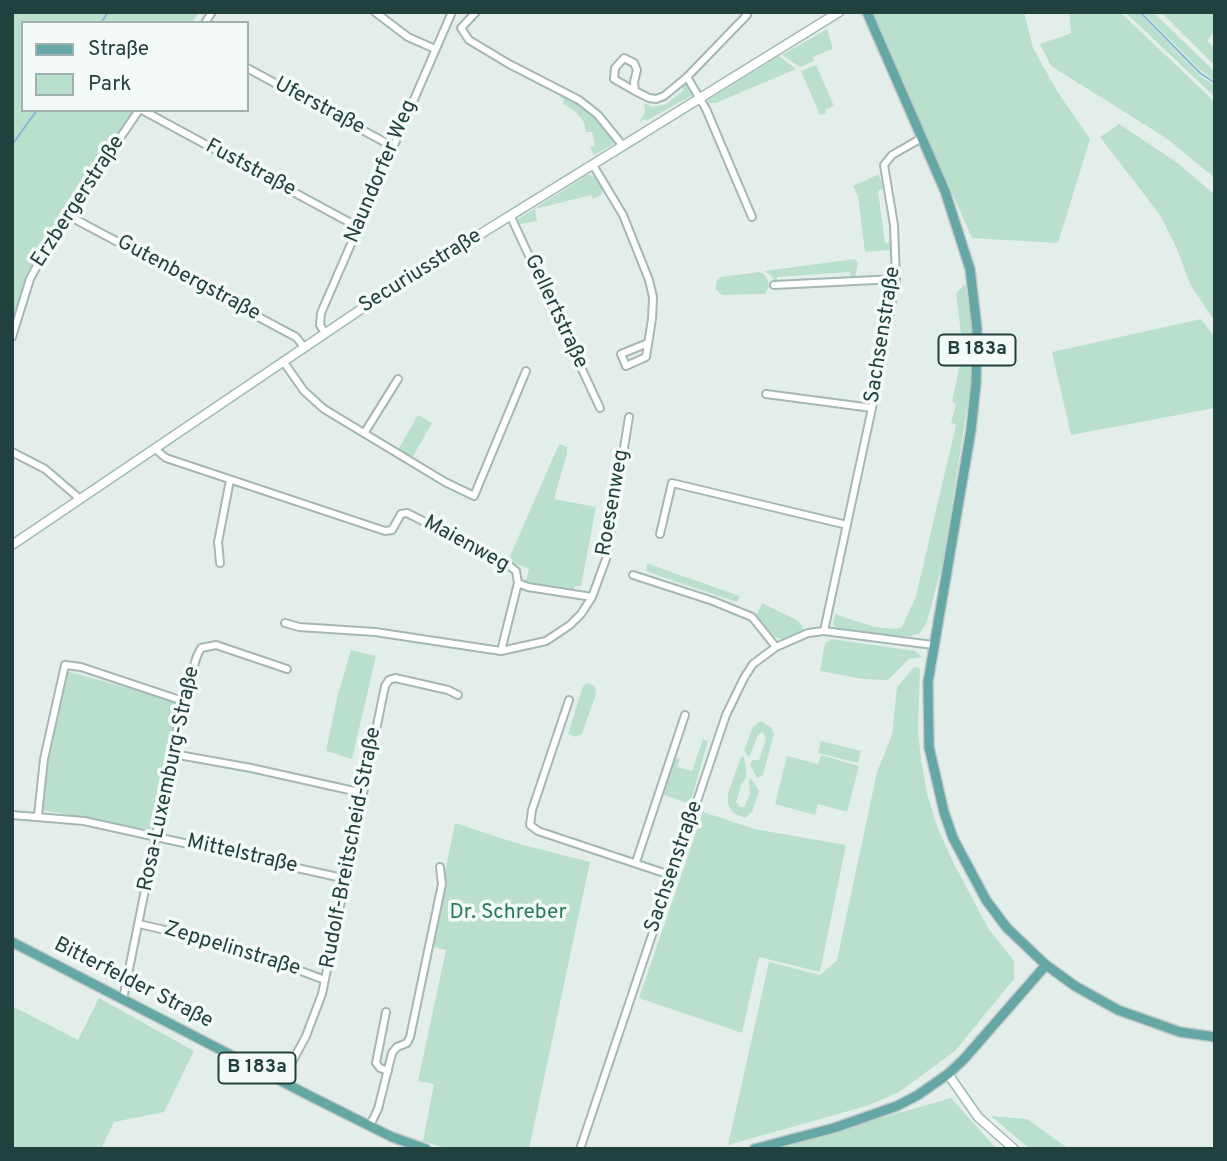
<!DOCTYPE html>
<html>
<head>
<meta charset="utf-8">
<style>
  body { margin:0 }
  #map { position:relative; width:1227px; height:1161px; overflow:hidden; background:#e3eeeb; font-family:Overpass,sans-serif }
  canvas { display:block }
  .frame { position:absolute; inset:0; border:14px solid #21413f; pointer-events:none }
  .legend { position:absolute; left:21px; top:21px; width:228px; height:91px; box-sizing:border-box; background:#f4faf8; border:2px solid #a0b0ae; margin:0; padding:9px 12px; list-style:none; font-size:21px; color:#21413f }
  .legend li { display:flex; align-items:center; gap:14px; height:35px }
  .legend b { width:35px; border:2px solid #a0b0ae }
</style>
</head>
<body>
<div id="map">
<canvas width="1227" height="1161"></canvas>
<div class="frame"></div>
<ul class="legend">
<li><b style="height:9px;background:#64a7a4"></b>Straße</li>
<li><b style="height:19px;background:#bae0cd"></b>Park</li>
</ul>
</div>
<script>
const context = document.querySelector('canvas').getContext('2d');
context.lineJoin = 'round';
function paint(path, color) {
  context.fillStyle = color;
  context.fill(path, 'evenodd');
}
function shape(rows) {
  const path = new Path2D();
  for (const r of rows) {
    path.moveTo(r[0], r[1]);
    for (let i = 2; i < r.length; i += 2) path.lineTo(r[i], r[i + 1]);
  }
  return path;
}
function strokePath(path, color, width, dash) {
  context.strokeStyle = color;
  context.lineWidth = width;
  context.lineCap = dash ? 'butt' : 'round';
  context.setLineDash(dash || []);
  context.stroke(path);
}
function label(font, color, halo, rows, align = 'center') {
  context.font = font + ' Overpass,sans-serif';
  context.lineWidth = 7;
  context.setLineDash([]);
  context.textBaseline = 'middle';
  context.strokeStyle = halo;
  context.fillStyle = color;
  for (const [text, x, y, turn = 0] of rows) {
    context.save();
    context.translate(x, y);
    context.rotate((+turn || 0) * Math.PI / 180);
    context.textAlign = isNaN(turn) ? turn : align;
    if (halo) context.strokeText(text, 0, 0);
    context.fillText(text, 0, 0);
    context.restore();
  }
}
paint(shape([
  [12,12,199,12,192,23,23,23,23,110,139,110,69,216,30,279,12,337],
  [876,12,1024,12,1033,48,1057,91,1090,139,1058,243,972,238,920,121,901,84,873,16],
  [1069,12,1120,12,1215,102,1215,178,1166,138,1051,66,1040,44,1071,33],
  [1125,12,1138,12,1199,75,1215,86,1215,97],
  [1143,12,1153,12,1215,72,1215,81,1199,69],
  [1161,12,1215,12,1215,31,1207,41,1215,48,1215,66],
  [827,29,833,49,813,57,814,61,800,67,782,55],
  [779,56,796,69,716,103,708,103,708,100],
  [816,65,834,106,825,110,826,113,820,115,801,71],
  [682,84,688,84,694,94,646,121,645,119,639,122,645,112,644,103,652,107,666,104,684,90,680,86],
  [561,94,585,109,599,122,616,140,615,143,594,155,590,147,595,146,592,132,586,132,584,122,575,111,563,104,564,99,559,97],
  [1119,124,1179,164,1215,195,1215,322,1190,284,1177,249,1160,215,1100,137],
  [589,174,598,179,604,188,601,195,593,199,591,195,535,209,537,221,516,225,515,221],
  [879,174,883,189,878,191,885,243,892,242,892,248,889,250,865,252,858,196,853,186],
  [855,259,858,263,855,277,850,277,850,272,777,277,777,282,775,282,771,275,764,271],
  [760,272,765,275,768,281,769,287,765,294,722,295,716,289,716,282,720,277],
  [965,284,971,321,970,389,943,561,927,622,920,633,910,636,872,634,837,628,833,625,835,614,874,627,896,629,902,627,916,596,956,425,951,423,956,404,952,402,963,350,956,293],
  [1201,319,1215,337,1215,408,1071,435,1052,352],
  [418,415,432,423,412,458,398,450],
  [559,444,567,447,567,453,554,499,596,507,581,586,575,586,572,593,529,586,526,581,529,569,508,561],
  [647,563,668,571,740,596,737,602,668,579,646,571],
  [762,603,799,621,804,630,782,639,774,637,756,616],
  [832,639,915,651,922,657,909,659,888,680,863,679,820,671,825,643],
  [351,650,376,656,352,759,326,751,338,694],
  [914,667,920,668,918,731,921,759,927,794,938,829,954,864,988,928,1014,961,1014,979,955,1051,899,1092,870,1105,728,1145,769,962,820,975,837,960,877,772,892,735,897,687],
  [67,671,180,703,151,830,42,810,48,758],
  [587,683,595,686,596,694,582,734,576,737,568,734,583,686],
  [761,721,771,727,774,734,763,775,757,778,750,765,753,760,759,760,766,739,765,735,762,732,758,735,749,758,744,750,753,727],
  [703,739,708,741,690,804,661,794,674,757,680,759,677,767,692,771],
  [821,741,861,751,858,763,818,753],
  [821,755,859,766,847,812,818,804,815,815,775,804,787,756,818,764],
  [741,757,744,757,746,769,746,778,742,783,736,802,740,807,744,807,750,794,749,780,751,778,759,791,752,812,745,818,733,813,728,804,728,793],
  [703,812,754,829,846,845,820,972,759,957,742,1033,639,998],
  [455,823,516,843,590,862,529,1149,447,1149,423,1141,434,1084,418,1081,446,950,430,946],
  [99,998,194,1051,164,1112,114,1122,101,1149,12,1149,12,1006,78,1040],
  [951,1098,997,1149,773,1149],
  [991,1116,1027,1119,1069,1149,1030,1149]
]), '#bae0cd');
strokePath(shape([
  [1140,12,1200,73,1215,83],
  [101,23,108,12],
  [12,145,37,110]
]), '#86b9d7', 2);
const street = shape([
  [375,12,408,37,435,49],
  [476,12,461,28,469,40,509,64,579,100,598,115,623,146],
  [745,12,747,15,687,77,706,109,752,217],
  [205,23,212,12],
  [247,68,392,146],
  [635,91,614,79,615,68,624,58,634,63,637,70,634,82,635,91,649,98,656,99,664,96,687,77],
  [142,110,358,227],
  [593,165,623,215,649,280,653,297,652,319,646,357,626,366,621,354,648,343],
  [510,215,600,408],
  [69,216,296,337,304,347],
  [774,285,896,279],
  [325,333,320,325,321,313,452,12],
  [12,337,30,279,49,243,139,110],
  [283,361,304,391,324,409,445,482,474,496,526,371],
  [766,394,872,408],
  [365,432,398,379],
  [155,449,166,458,385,531,392,530,401,514,407,513,506,563,516,571,518,583,501,651],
  [12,452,45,469,80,499],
  [660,534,672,483,847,525],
  [220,563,218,542,230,480],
  [633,575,713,601,752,617,776,647],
  [518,583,528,587,592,597,606,559,629,417],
  [285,623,299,627,375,632,501,651,546,641,570,625,581,614,592,597],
  [824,631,872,408,896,279,894,225,884,165,892,155,920,139],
  [569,700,532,810,530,825,538,831,673,876],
  [173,754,251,768,363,793],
  [12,815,84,821,347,879],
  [38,815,44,759,65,665,81,667,183,701],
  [636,862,685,715],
  [139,924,234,946,325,980],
  [123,999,183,701,197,656,201,648,216,645,287,669],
  [386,1012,376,1063,380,1068,388,1071],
  [282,1081,306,1036,322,994,385,686,389,680,395,678,448,690,458,695],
  [370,1125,378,1109,392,1053,397,1047,407,1043,410,1037,442,884,440,867],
  [580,1149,726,715,744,678,753,664,776,647,808,633,824,631,933,645]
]);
const secondary = shape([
  [12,545,382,295,839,12],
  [948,1074,978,1117,1014,1149]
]);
const primary = shape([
  [867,12,945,191,970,269,977,329,976,383,971,430,928,682,929,747,944,812,953,838,986,900,1007,928,1046,965,1075,986,1118,1010,1180,1032,1215,1037],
  [12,942,312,1097,392,1137,426,1149],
  [754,1149,834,1128,897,1106,918,1095,948,1074,964,1059,1046,965]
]);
strokePath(street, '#a5b7b4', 10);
strokePath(secondary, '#a0bab7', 11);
strokePath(primary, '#c1cac9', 12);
strokePath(street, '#fff', 6);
strokePath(secondary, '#fff', 8);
strokePath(primary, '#64a7a4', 9);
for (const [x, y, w] of [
  [977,350,77],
  [257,1068,77]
]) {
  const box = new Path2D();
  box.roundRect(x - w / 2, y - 15.5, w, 31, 5);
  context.fillStyle = '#f4faf8';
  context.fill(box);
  strokePath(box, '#21413f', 2);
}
label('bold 19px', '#21413f', null, [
  ["B 183a",977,350],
  ["B 183a",257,1068]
]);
label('21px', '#21413f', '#f4faf8', [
  ["Uferstraße",319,107,28],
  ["Fuststraße",250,169,28],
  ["Naundorfer Weg",382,172,-67],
  ["Erzbergerstraße",79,202,-57],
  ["Securiusstraße",421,272,-32],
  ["Gutenbergstraße",188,279,28],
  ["Gellertstraße",555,312,65],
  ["Sachsenstraße",884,335,-81],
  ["Roesenweg",614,503,-80],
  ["Maienweg",466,545,29],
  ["Rosa-Luxemburg-Straße",170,779,-78],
  ["Rudolf-Breitscheid-Straße",352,848,-79],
  ["Mittelstraße",242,855,13],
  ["Sachsenstraße",675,867,-71],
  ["Zeppelinstraße",232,950,17],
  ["Bitterfelder Straße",133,984,27]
]);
label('21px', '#277b5a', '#f4faf8', [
  ["Dr. Schreber",508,914]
]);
</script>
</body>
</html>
